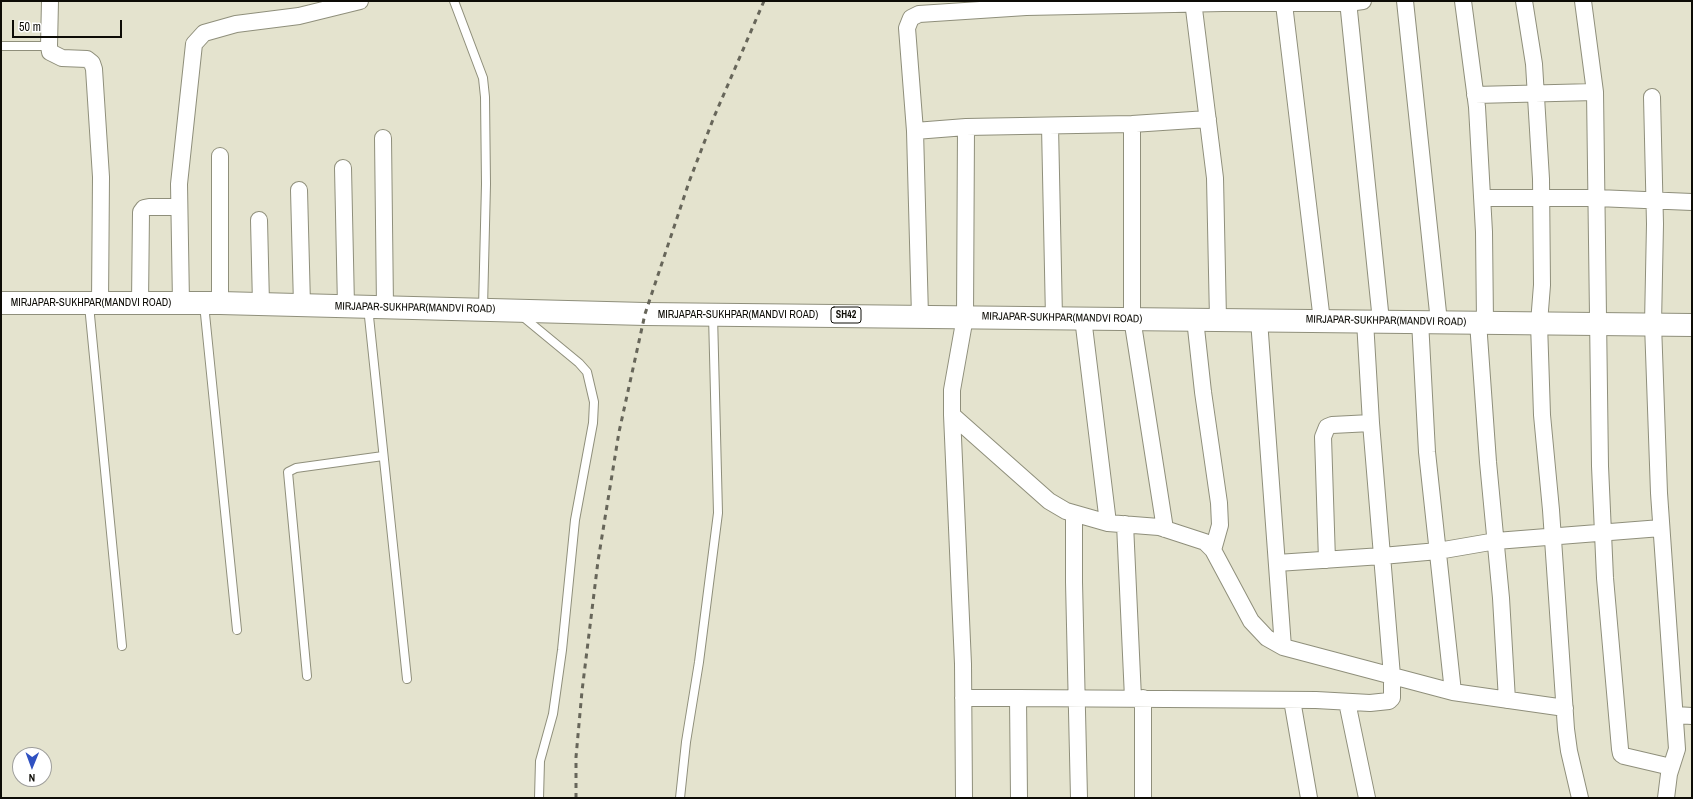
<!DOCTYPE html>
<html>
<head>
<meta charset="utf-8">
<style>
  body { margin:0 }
  #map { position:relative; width:1693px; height:799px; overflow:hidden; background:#e4e3ce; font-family:"Archivo Narrow",sans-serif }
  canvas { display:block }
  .frame { position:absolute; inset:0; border:2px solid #0d0c06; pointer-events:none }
  .north { position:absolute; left:12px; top:747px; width:40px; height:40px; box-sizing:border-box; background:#fff; border:1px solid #9e9e9b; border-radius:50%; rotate:181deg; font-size:11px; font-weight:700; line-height:16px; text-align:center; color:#0d0c06 }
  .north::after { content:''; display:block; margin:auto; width:14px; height:18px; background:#3051c1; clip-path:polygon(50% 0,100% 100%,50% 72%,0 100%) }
  .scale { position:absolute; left:12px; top:20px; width:110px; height:18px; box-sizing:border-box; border:2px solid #0d0c06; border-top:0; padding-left:5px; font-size:12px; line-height:14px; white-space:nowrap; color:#0d0c06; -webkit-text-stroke:3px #fff; paint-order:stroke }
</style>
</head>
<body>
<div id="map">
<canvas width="1693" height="799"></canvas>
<div class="frame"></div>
<div class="north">N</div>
<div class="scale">50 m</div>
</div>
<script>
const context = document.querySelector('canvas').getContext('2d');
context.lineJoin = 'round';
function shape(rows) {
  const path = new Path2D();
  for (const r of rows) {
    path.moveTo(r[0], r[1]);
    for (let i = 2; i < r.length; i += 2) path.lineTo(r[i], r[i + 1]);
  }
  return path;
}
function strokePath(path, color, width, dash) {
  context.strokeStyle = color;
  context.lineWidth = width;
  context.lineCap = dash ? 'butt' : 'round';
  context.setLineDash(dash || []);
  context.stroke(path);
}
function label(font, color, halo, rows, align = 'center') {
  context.font = font + ' "Archivo Narrow",sans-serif';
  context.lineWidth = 3;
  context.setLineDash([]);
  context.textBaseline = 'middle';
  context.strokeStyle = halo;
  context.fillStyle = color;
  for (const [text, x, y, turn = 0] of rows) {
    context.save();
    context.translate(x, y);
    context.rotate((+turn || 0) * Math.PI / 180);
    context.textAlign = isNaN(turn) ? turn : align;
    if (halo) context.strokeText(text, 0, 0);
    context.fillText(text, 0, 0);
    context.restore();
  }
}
const service = shape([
  [454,1,483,78,485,97,486,184,483,308],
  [1,46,49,46],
  [204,304,237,630],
  [89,305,122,646],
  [368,307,407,679],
  [522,316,579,363,587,372,594,402,593,423,575,520,562,650,553,714,540,761,539,798],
  [307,676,288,472,296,468,383,456],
  [680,798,686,742,699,662,718,513,713,315]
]);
const minor = shape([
  [50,1,49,46,50,52,62,58,87,59,92,63,94,69,101,177,100,303],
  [1193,1,1215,178,1218,319],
  [1348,1,1381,321],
  [1405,1,1439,322],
  [1463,1,1477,107,1484,232,1485,322],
  [1524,1,1534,64,1541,179,1542,285,1539,323,1542,415,1551,510,1566,729,1569,751,1580,798],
  [1583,1,1595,92,1600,466,1605,578,1620,749,1621,754,1624,756,1671,767],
  [1284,4,1322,321],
  [1475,95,1595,92],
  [1652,97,1655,224,1653,324,1659,493,1677,749,1669,774,1666,798],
  [1132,124,1132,318,1165,529],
  [1050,126,1054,318],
  [915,131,966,127,1132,124,1208,119],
  [383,138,385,307],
  [220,156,220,303],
  [343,168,346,306],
  [299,190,302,305],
  [1482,198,1597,198,1692,202],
  [259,220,261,304],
  [140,303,141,212,144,208,149,207,179,207],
  [181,303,179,184,194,44,204,33,236,24,299,16,360,1],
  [920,316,915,131,907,28,911,18,919,14,1026,7,1223,3,1348,3,1363,1],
  [1083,318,1108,523],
  [1195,319,1203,392,1219,503,1220,525,1213,550],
  [1259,320,1283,647],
  [1420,321,1427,452,1453,692],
  [1478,322,1488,462,1501,598,1507,700],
  [952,415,1049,501,1066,511,1108,523,1159,527,1205,542,1213,550,1251,621,1267,638,1283,647,1453,692,1565,708],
  [1074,514,1074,582,1079,798],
  [1125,524,1133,698],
  [1327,560,1323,437,1327,427,1332,425,1371,423],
  [1277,563,1382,556,1438,551,1496,541,1661,528],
  [963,698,1018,698],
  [1292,700,1309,798],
  [1347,702,1367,798],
  [1675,715,1692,716],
  [964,798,963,664,952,415,952,390,965,317,966,127],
  [1019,798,1018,698,1316,700,1370,703,1389,701,1392,698,1392,676,1371,423,1365,321],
  [1143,798,1143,698]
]);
const primary = shape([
  [1,303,220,303,645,314,1692,325]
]);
strokePath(service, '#8f8f7b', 10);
strokePath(minor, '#8f8f7b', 18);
strokePath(primary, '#8f8f7b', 24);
strokePath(service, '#fff', 8);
strokePath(minor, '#fff', 16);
strokePath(primary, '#fff', 22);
strokePath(shape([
  [576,798,576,757,582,691,598,561,619,432,645,314,689,182,714,117,764,1]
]), '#67665a', 3, [5, 5]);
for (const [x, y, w] of [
  [846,315,30]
]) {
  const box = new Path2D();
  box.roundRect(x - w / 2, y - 8, w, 16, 3);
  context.fillStyle = '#fff';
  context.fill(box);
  strokePath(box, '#0d0c06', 1);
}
label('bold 10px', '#0d0c06', null, [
  ["SH42",846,315]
]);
label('11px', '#0d0c06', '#fff', [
  ["MIRJAPAR-SUKHPAR(MANDVI ROAD)",91,303],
  ["MIRJAPAR-SUKHPAR(MANDVI ROAD)",415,308,1],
  ["MIRJAPAR-SUKHPAR(MANDVI ROAD)",738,315],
  ["MIRJAPAR-SUKHPAR(MANDVI ROAD)",1062,318,1],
  ["MIRJAPAR-SUKHPAR(MANDVI ROAD)",1386,321,1]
]);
</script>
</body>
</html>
